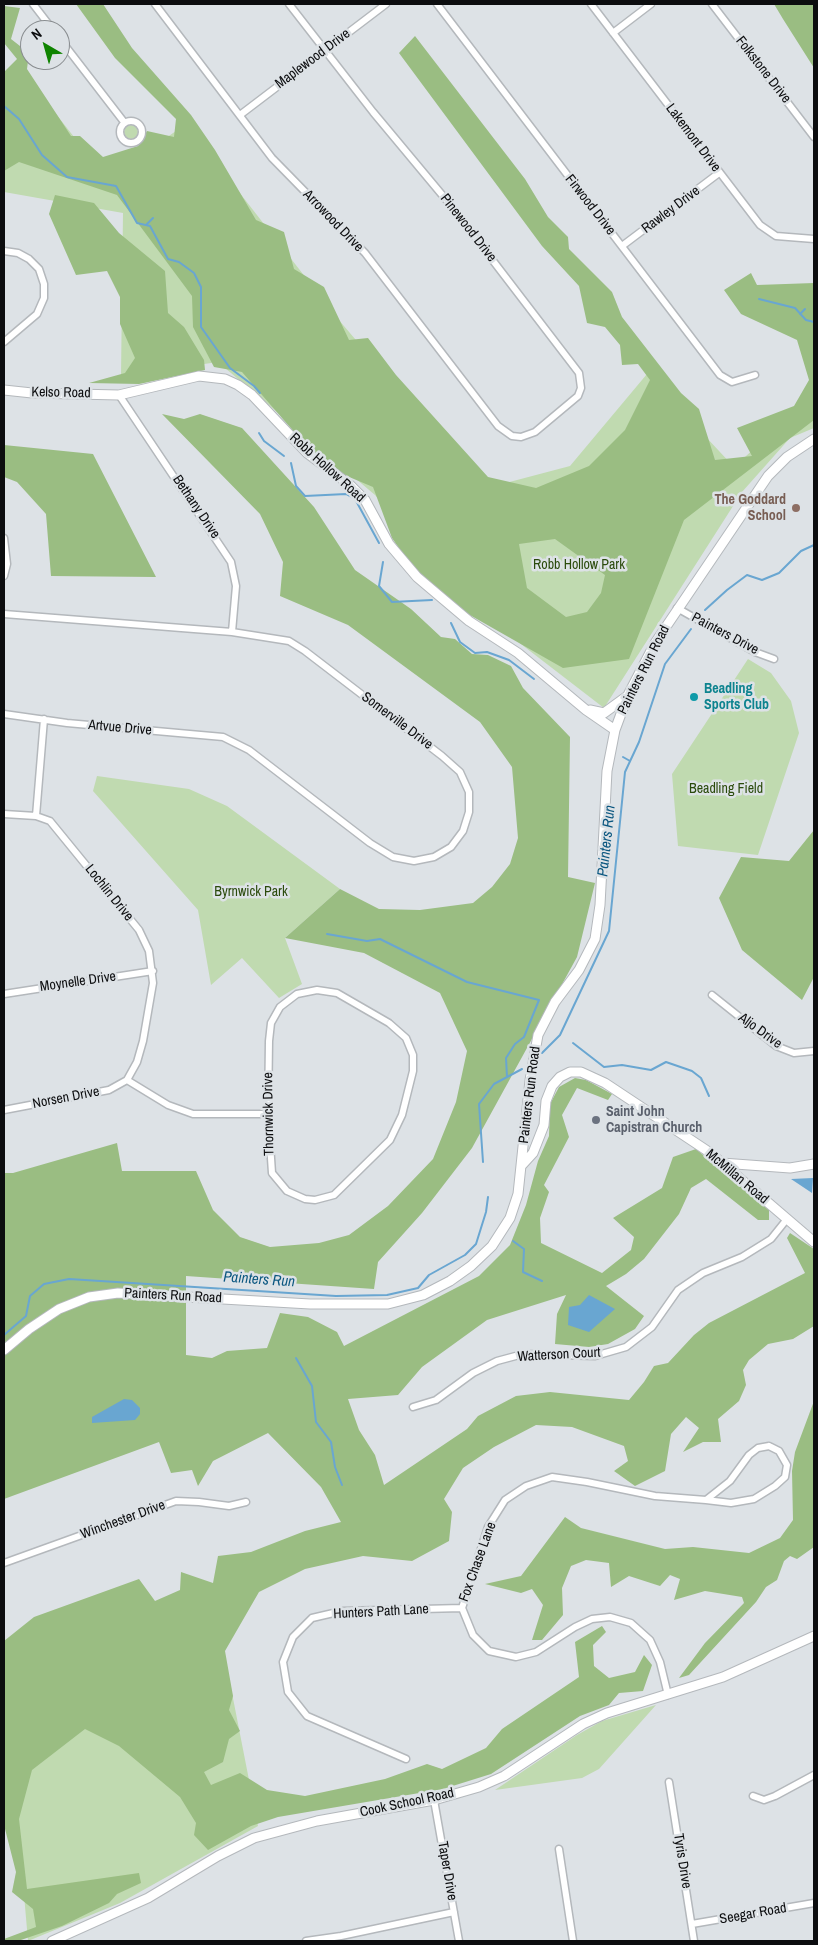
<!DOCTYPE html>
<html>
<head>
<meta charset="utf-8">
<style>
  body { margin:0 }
  #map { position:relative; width:818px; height:1945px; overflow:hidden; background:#dde2e6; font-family:"Archivo Narrow",sans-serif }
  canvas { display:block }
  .frame { position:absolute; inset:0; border:5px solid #0c0d0f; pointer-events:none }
  .north { position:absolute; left:20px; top:20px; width:50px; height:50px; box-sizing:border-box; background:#dde2e6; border:1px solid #898d90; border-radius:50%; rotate:322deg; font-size:14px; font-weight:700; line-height:20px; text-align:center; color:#0c0d0f }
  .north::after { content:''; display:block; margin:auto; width:18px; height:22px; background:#0f8400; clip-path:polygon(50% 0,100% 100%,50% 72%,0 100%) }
</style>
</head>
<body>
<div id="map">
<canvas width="818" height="1945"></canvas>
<div class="frame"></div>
<div class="north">N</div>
</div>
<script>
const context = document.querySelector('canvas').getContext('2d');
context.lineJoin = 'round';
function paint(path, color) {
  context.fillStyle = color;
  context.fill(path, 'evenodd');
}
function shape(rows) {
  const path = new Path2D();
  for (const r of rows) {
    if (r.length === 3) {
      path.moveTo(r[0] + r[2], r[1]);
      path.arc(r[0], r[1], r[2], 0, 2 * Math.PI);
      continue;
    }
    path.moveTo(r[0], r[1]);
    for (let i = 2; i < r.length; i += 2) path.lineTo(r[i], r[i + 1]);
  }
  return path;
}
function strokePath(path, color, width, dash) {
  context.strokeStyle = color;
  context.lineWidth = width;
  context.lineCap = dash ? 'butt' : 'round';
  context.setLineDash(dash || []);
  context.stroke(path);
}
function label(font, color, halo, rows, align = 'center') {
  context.font = font + ' "Archivo Narrow",sans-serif';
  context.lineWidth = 5;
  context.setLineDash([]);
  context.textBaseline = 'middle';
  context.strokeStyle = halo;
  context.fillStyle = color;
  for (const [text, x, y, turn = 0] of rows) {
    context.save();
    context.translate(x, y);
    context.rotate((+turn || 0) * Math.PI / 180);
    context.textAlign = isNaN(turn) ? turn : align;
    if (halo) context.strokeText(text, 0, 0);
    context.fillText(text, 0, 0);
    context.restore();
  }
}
paint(shape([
  [16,63,107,179,186,124,338,319,483,489,570,466,647,374,734,467,814,394,814,428,790,438,742,492,604,708,465,601,375,495,218,362,121,376,123,213,4,192,4,79],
  [131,132,7],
  [748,659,771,673,791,701,799,733,758,855,678,846,672,774],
  [97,776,189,789,227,806,340,889,285,938,302,984,279,998,242,958,211,985,198,910,93,791],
  [213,1596,258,1826,120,1903,28,1941,4,1662],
  [656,1705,599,1769,582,1778,495,1790,577,1735,602,1721]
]), '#c0dab0');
paint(shape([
  [76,4,103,4,132,48,191,115,215,150,256,220,284,232,294,269,324,287,349,340,368,338,396,375,488,477,536,488,589,466,625,430,650,380,638,364,622,365,620,345,605,327,587,323,579,286,542,246,399,53,415,36,525,179,548,217,568,237,569,249,612,292,622,317,681,393,699,409,715,460,752,456,737,428,794,406,809,380,797,340,741,314,724,290,751,273,757,285,814,283,814,420,684,520,629,659,563,668,461,610,410,564,392,538,373,487,342,474,309,449,242,372,214,367,193,327,192,296,117,195,19,162,4,171,4,72,17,59,4,43,4,6,20,8,11,39,29,53,27,69,71,136,80,136,103,157,138,146,147,131,174,137,176,119,115,58],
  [555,539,605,575,601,593,587,612,566,617,527,588,519,544],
  [774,4,814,4,814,68,783,19],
  [55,195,94,203,119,233,165,271,168,313,184,327,204,360,205,370,139,384,89,383,125,373,135,358,120,324,120,297,107,271,76,275,49,214],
  [162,414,184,419,200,414,242,428,314,507,355,570,411,609,441,637,455,639,472,654,488,655,511,666,523,688,570,737,568,877,595,883,577,957,472,1148,422,1213,378,1262,374,1289,186,1276,186,1355,212,1358,227,1351,267,1348,280,1313,308,1317,337,1332,344,1346,479,1276,510,1245,526,1205,538,1161,549,1136,550,1104,559,1087,575,1078,586,1080,612,1094,608,1100,577,1088,562,1115,569,1137,544,1185,549,1192,540,1218,541,1243,602,1273,631,1250,634,1237,613,1218,662,1188,673,1157,696,1149,769,1210,769,1220,758,1220,706,1179,691,1188,679,1214,644,1259,626,1274,606,1286,644,1316,635,1329,608,1344,589,1347,555,1344,557,1314,566,1295,487,1320,422,1367,398,1395,348,1399,359,1430,375,1455,384,1485,467,1429,478,1416,516,1396,550,1392,629,1400,644,1382,654,1366,668,1363,694,1335,709,1323,805,1273,787,1238,790,1233,814,1249,814,1326,793,1339,768,1344,749,1360,743,1370,746,1385,739,1401,718,1419,721,1442,703,1442,683,1452,699,1428,686,1417,671,1434,665,1471,635,1486,614,1471,628,1461,624,1446,572,1427,536,1425,494,1447,463,1468,444,1499,452,1512,449,1541,412,1561,363,1556,305,1569,259,1592,225,1651,233,1696,229,1710,240,1731,229,1739,223,1762,204,1772,211,1785,240,1773,267,1790,305,1796,385,1779,427,1764,442,1769,486,1748,502,1729,579,1677,575,1642,602,1626,606,1632,593,1645,594,1666,609,1678,635,1672,644,1655,652,1665,643,1691,619,1693,609,1705,580,1716,491,1774,443,1789,278,1817,251,1826,208,1850,194,1835,196,1823,180,1797,119,1746,85,1729,32,1770,19,1819,27,1889,139,1873,141,1883,117,1894,109,1903,62,1926,18,1941,4,1941,4,1939,36,1927,33,1909,12,1892,16,1872,4,1825,4,1641,34,1617,139,1579,155,1601,180,1590,181,1572,213,1583,218,1556,251,1552,305,1531,341,1522,321,1487,268,1433,213,1461,198,1486,192,1470,171,1473,159,1442,4,1499,4,1173,13,1173,117,1143,122,1171,196,1171,213,1210,240,1237,270,1247,319,1243,349,1235,388,1206,433,1159,456,1102,467,1051,440,993,364,953,285,938,340,889,379,909,420,910,473,903,492,887,510,864,518,838,512,767,480,722,348,625,280,596,283,562,260,514],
  [4,445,93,454,156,577,51,576,46,514,17,482,4,477],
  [814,830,814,977,802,1000,742,950,719,898,741,857,789,861],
  [814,1401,814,1547,797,1559,790,1556,784,1561,777,1580,766,1587,756,1602,689,1675,679,1678,705,1643,744,1603,742,1597,705,1591,674,1600,680,1579,670,1575,660,1586,629,1576,611,1587,609,1563,586,1560,571,1566,562,1588,563,1615,542,1640,532,1640,543,1605,532,1589,521,1593,485,1584,521,1576,565,1517,581,1528,665,1549,693,1547,749,1553,780,1538,793,1520,792,1471,795,1452]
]), '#9abd82');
paint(shape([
  [813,1178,812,1193,791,1179],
  [589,1295,615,1309,589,1332,568,1325,569,1307,580,1305],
  [124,1399,132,1400,140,1408,140,1414,135,1420,92,1423,92,1417]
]), '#69a6d1');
strokePath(shape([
  [4,106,19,119,42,155,67,177,116,186,137,223,150,226,168,259,179,262,194,273,201,287,201,327,230,368,254,386,260,393],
  [146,225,153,218],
  [759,299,795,308,806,320,814,322],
  [800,314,805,309],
  [259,433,264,441,284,456],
  [291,463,296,486,305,496,346,494,355,499,379,543],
  [383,562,379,586,392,602,432,600],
  [705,610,727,590,747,575,762,580,779,573,801,551,814,545],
  [451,623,460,642,475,653,487,652,509,660,534,679],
  [623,757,630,761],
  [327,934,367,941,380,939,467,982,539,1000,524,1037,515,1044,506,1058,507,1077],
  [573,1043,604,1067,622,1065,651,1070,666,1062,692,1071,701,1078,709,1096],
  [542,1053,560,1035,609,931,625,772,639,742,665,664,691,629],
  [483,1162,479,1104,494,1084,522,1069],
  [513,1241,524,1249,523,1272,542,1281],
  [4,1335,26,1316,30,1296,44,1284,69,1279,336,1296,387,1295,418,1288,429,1275,465,1255,476,1244,486,1212,488,1197],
  [296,1358,312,1386,316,1422,331,1442,335,1467,342,1485]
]), '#69a6d1', 2);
const street = shape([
  [33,4,53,30],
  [155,4,272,158,365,253,498,426,512,436,521,437,535,432,578,396,581,388,579,373,448,202,373,112,289,4],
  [437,4,720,375,732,382,755,375],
  [591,4,760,225,776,236,814,239],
  [712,4,814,137],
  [613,33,651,4],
  [60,39,124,122],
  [240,115,386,4],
  [131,132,11],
  [622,246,719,173],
  [4,251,18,253,29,259,39,269,44,284,44,298,37,314,4,342],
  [119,395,231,562,236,586,232,632],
  [4,538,7,564,4,576],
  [677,608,755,652,774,659],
  [4,614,232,632,289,641,305,651,442,756,460,772,469,792,469,812,463,831,451,847,434,857,414,861,393,857,370,843,249,750,223,737,67,723,4,714],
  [4,814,36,816],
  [317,990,337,993,389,1023,406,1038,413,1055,413,1071,402,1115,390,1140,334,1195,315,1200,305,1199,287,1191,272,1173,268,1114,269,1041,271,1023,280,1007,297,994,317,990],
  [4,994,153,971],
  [712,995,776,1046,794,1053,814,1051],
  [127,1080,168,1105,193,1114,268,1114],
  [4,1110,109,1090,127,1080,137,1062,143,1041,153,983,149,951,139,930,50,821,36,816,44,719],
  [413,1407,436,1400,473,1373,497,1361,523,1354,595,1356,626,1347,652,1327,678,1290,703,1273,742,1257,771,1239,787,1219],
  [769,1446,779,1451,787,1465,785,1477,775,1486,754,1499,731,1503,706,1500,730,1481,749,1455,758,1448,769,1446],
  [4,1563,176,1501,199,1502,229,1506,246,1502],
  [668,1695,660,1662,650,1640,631,1623,610,1617,592,1619,575,1627,536,1652,516,1657,489,1651,473,1635,462,1608,488,1527,505,1500,526,1486,552,1477,587,1482,655,1496,706,1500],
  [406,1759,307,1716,288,1692,283,1662,293,1637,312,1618,342,1611,462,1608],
  [669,1782,694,1941],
  [753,1796,764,1800,775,1796,814,1775],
  [434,1800,459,1941],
  [559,1849,573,1941],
  [692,1924,814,1903],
  [306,1941,341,1936,454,1912]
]);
const secondary = shape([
  [4,390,32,393,119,395,199,376,225,379,238,385,252,395,307,453,350,485,365,500,389,544,417,577,469,621,518,653,586,710,615,730],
  [590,710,604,713,626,697],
  [722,1163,790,1168,814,1164],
  [522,1165,533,1153,544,1125,546,1101,552,1086,560,1077,570,1072,581,1072,605,1083,709,1152,814,1242],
  [4,1350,29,1329,59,1309,89,1297,118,1293,310,1304,388,1304,423,1295,450,1281,471,1266,492,1246,510,1218,518,1194,530,1080,538,1035,555,1002,579,970,595,939,600,905,607,771,615,730,628,695,655,643,768,476,787,457,814,439],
  [52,1941,148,1898,218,1856,254,1838,317,1821,434,1800,479,1787,504,1776,583,1724,607,1713,723,1677,814,1636]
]);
strokePath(street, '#b4b8bc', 9);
strokePath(secondary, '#b4b8bc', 11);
strokePath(street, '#fff', 6);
strokePath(secondary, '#fff', 9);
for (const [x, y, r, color] of [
  [796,508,5,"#8d6e63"],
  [694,697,5,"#0f9aa8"],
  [596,1120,5,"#6b7280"]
]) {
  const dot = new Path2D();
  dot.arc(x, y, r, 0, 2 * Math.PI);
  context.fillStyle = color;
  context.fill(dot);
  strokePath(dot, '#dde2e6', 2);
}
label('14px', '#0c0d0f', '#dde2e6', [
  ["Maplewood Drive",313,59,-37],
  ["Folkstone Drive",763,70,52],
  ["Lakemont Drive",693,138,53],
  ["Firwood Drive",590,205,52],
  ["Rawley Drive",671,210,-37],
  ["Arrowood Drive",333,221,46],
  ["Pinewood Drive",468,228,52],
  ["Kelso Road",61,393,1],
  ["Robb Hollow Road",327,468,42],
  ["Bethany Drive",196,507,56],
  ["Painters Drive",725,634,28],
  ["Painters Run Road",644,670,-63],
  ["Somerville Drive",397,721,37],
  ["Artvue Drive",120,728,5],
  ["Lochlin Drive",109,893,51],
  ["Moynelle Drive",78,982,-8],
  ["Aljo Drive",760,1031,36],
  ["Painters Run Road",530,1095,-83],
  ["Norsen Drive",66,1098,-11],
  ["Thornwick Drive",269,1114,-91],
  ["McMillan Road",737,1177,40],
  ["Painters Run Road",173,1296,3],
  ["Watterson Court",559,1355,-3],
  ["Winchester Drive",123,1520,-20],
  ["Fox Chase Lane",478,1562,-70],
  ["Hunters Path Lane",381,1612,-3],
  ["Cook School Road",407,1803,-12],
  ["Tyris Drive",682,1861,81],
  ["Taper Drive",447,1871,80],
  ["Seegar Road",753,1914,-10]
]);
label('bold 14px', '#785e54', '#dde2e6', [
  ["The Goddard",786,500],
  ["School",786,516]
], 'right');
label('14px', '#2a4a0b', '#dde2e6', [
  ["Robb Hollow Park",579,565],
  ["Beadling Field",726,789],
  ["Byrnwick Park",251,892]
]);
label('bold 14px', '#0d838f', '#dde2e6', [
  ["Beadling",704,689],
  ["Sports Club",704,705]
], 'left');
label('bold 14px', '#5b616d', '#dde2e6', [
  ["Saint John",606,1112],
  ["Capistran Church",606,1128]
], 'left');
label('italic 15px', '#0b5780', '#dde2e6', [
  ["Painters Run",607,841,-84],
  ["Painters Run",259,1280,4]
]);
</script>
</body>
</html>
